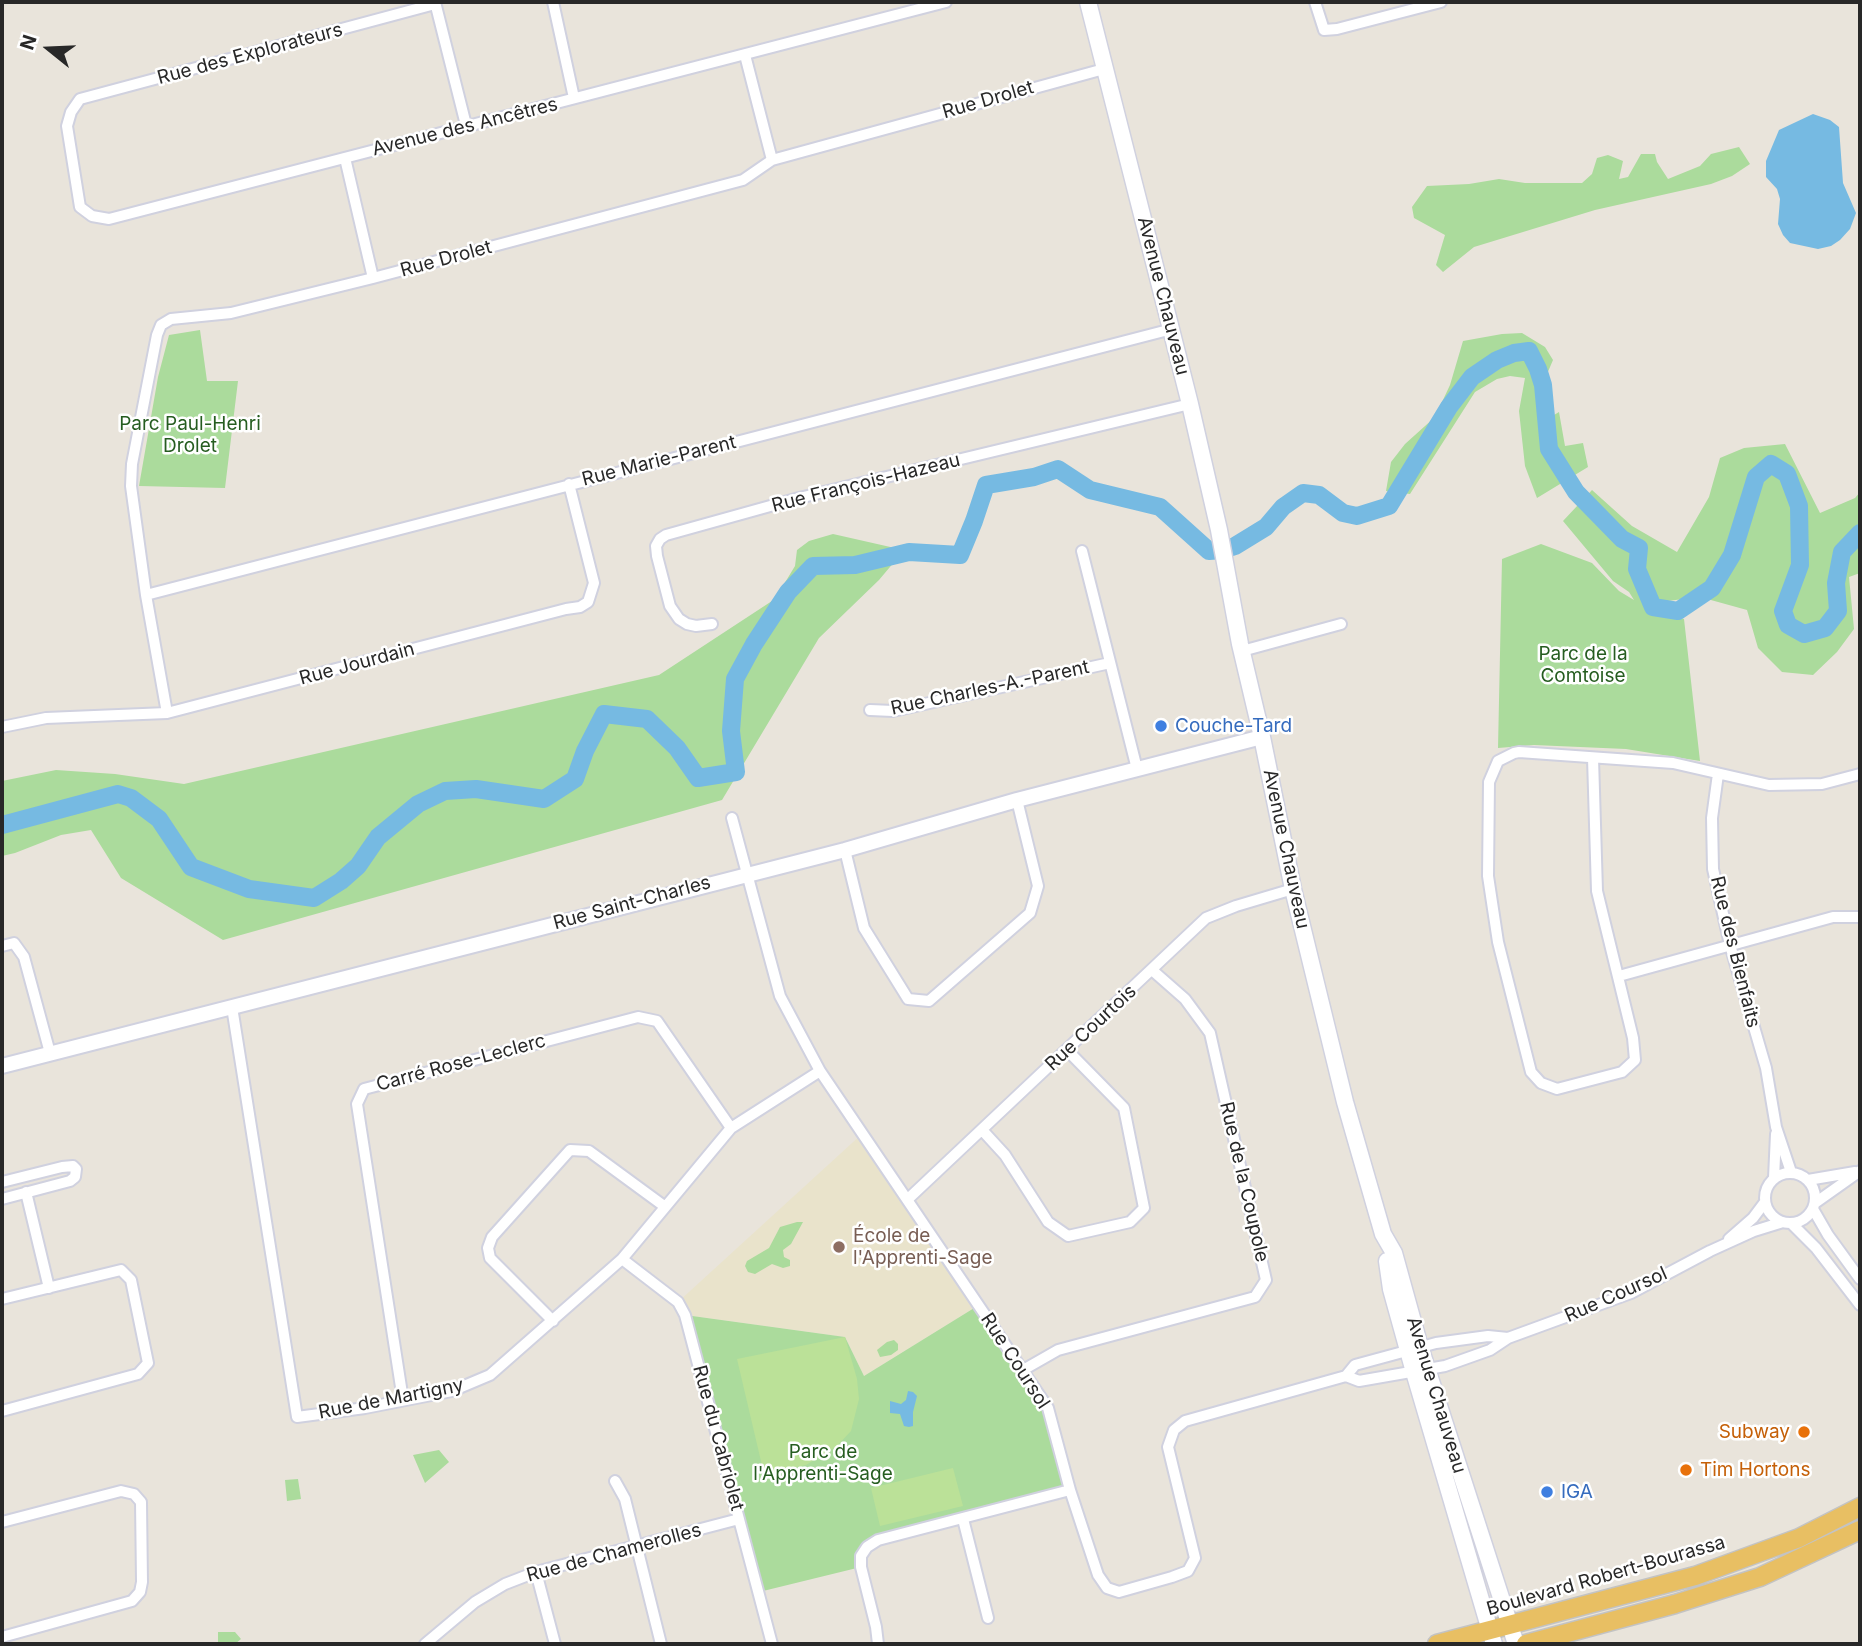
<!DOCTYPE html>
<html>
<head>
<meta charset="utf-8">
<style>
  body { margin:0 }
  #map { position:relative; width:1862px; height:1646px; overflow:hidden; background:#e9e4db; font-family:Inter,sans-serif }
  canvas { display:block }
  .frame { position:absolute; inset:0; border:4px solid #282828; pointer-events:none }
  .north { position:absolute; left:14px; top:14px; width:70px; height:70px; -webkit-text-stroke:5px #fff; paint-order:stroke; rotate:288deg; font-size:19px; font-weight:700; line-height:28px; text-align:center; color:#282828 }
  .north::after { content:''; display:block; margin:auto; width:24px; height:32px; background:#282828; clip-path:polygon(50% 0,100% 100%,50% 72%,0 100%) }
</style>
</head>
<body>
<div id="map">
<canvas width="1862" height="1646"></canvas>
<div class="frame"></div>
<div class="north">N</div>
</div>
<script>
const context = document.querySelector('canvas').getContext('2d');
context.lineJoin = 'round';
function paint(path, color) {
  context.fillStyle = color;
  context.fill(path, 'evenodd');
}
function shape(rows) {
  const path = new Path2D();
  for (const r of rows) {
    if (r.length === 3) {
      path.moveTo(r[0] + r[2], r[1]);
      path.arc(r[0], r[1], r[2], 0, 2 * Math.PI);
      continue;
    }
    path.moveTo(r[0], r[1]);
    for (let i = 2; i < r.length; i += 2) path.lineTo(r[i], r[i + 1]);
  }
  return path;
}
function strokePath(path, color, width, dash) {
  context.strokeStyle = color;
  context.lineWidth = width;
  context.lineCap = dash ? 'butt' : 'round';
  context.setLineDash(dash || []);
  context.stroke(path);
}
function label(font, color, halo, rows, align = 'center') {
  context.font = font + ' Inter,sans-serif';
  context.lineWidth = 5;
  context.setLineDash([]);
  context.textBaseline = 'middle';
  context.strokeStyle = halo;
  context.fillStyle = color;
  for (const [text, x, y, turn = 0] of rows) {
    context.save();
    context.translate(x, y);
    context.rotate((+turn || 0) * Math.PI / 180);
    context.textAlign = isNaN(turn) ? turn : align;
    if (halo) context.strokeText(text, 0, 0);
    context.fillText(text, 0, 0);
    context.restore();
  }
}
paint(shape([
  [863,1133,979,1305,864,1376,845,1337,685,1315,678,1302]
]), '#e9e3cb');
paint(shape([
  [1739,147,1750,164,1732,176,1711,184,1595,210,1474,247,1443,272,1436,265,1445,235,1414,218,1412,207,1427,186,1469,184,1499,179,1525,183,1582,183,1592,174,1597,158,1608,155,1623,161,1619,179,1628,177,1641,154,1655,154,1657,162,1668,179,1700,166,1711,154],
  [200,330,207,381,238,381,225,488,139,486,158,377,169,335],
  [1522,333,1545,347,1553,360,1547,374,1554,415,1559,412,1565,446,1583,443,1588,467,1537,498,1525,466,1519,411,1525,378,1510,376,1497,379,1475,392,1410,494,1386,491,1391,462,1405,444,1435,417,1450,385,1463,341,1502,334],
  [1785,444,1820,513,1855,498,1860,492,1860,573,1849,577,1854,629,1837,652,1813,675,1782,672,1758,648,1747,610,1700,597,1643,604,1657,613,1684,619,1700,761,1626,749,1534,745,1498,748,1502,559,1541,544,1592,563,1619,591,1634,600,1629,592,1613,581,1563,521,1592,490,1632,526,1677,552,1709,497,1720,458,1744,448],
  [833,534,908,551,895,561,879,580,819,638,722,800,223,940,121,878,91,830,61,835,15,853,2,856,2,781,56,770,115,774,184,784,659,675,775,599,795,566,797,550,809,541],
  [797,1222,803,1222,791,1244,783,1250,784,1257,790,1260,790,1266,783,1268,772,1264,755,1274,748,1272,745,1266,747,1261,769,1248,780,1227],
  [979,1305,1048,1408,1070,1490,867,1547,861,1567,759,1592,685,1315,845,1337,864,1376],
  [894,1340,898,1344,898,1350,891,1355,880,1357,877,1350,887,1342],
  [439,1450,449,1462,425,1483,413,1455],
  [298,1479,301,1499,287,1501,285,1480],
  [218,1632,235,1632,241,1639,235,1644,218,1644]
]), '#abdb9c');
paint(shape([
  [845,1337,857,1379,859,1399,851,1431,837,1446,806,1465,764,1474,737,1359],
  [953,1468,963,1506,880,1526,871,1488]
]), '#bbe198');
paint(shape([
  [1813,114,1830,120,1839,127,1843,183,1856,213,1850,229,1840,240,1831,246,1818,249,1790,243,1783,235,1778,224,1780,199,1777,189,1766,177,1766,161,1779,130],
  [908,1391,913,1392,917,1396,913,1412,913,1426,909,1427,904,1426,900,1414,890,1413,890,1401,901,1404,906,1400]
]), '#76bae2');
strokePath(shape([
  [2,825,118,794,131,798,159,819,191,867,249,889,314,898,341,881,358,866,378,837,418,804,445,791,476,789,544,799,575,779,585,751,604,714,647,719,677,748,698,778,736,772,731,731,735,679,754,644,788,592,813,566,855,565,909,552,960,555,974,521,986,485,1034,477,1058,469,1090,490,1160,507,1209,551,1223,550,1235,546,1266,527,1283,507,1303,493,1319,495,1343,513,1357,516,1389,506,1449,407,1472,377,1497,360,1514,353,1529,351,1538,369,1543,385,1549,449,1576,492,1622,539,1639,548,1637,569,1653,607,1678,611,1712,588,1732,555,1756,477,1771,464,1787,474,1799,506,1800,565,1783,611,1788,625,1804,634,1825,628,1838,611,1836,583,1842,552,1860,533]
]), '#76bae2', 18);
const minor = shape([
  [435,2,466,125],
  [553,2,574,98],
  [1315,2,1324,30],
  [435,4,80,99,71,112,67,126,80,207,92,216,109,219,946,2],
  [1324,30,1337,29,1441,2],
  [745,55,772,160],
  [345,158,373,278],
  [1082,551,1137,769],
  [146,595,1172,329],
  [712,624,696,626,687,624,679,619,670,606,657,556,656,546,660,539,666,535,799,498,1190,404],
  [1242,651,1341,624],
  [870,710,893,711,1110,663],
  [167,713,146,595,131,486,132,464,157,335,161,325,171,319,231,313,373,278,743,180,772,160,1104,69],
  [2,727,46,718,167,713,566,609,580,607,588,602,594,583,569,484],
  [1593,758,1597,891,1633,1038,1635,1060,1622,1072,1557,1089,1541,1083,1531,1072,1498,942,1488,876,1489,782,1498,761,1514,753,1519,752,1673,763,1769,785,1822,784,1860,774],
  [1718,774,1712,818,1713,869,1730,945,1766,1068,1776,1127,1791,1172],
  [732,818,780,996,820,1071,1048,1408,1070,1490,1098,1575,1107,1588,1119,1592,1172,1577,1188,1571,1195,1558,1168,1447,1174,1430,1185,1421,1346,1376,1359,1381,1445,1366,1490,1350,1508,1338,1631,1293,1710,1251,1754,1231,1783,1222],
  [845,850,864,928,908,999,929,1001,1030,913,1038,886,1017,800],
  [2,946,14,943,24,957,50,1053],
  [1619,976,1833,917,1860,917],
  [232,1007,297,1417,365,1408,452,1391,490,1375,622,1259,731,1128,820,1071],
  [983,1131,1005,1155,1048,1222,1068,1236,1130,1222,1144,1208,1124,1108,1067,1050],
  [1790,1198,25],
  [1774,1178,1776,1134],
  [1808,1180,1855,1172],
  [2,1182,62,1167,73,1166,76,1169,75,1177,70,1181,2,1199],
  [26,1192,49,1288],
  [908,1199,1206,918,1236,906,1293,889],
  [1815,1203,1860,1171],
  [1813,1209,1828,1235,1860,1279],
  [1791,1223,1816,1248,1860,1305],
  [1729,1239,1753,1218,1765,1202],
  [622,1259,678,1302,685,1315,772,1644],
  [2,1299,121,1270,131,1280,148,1363,138,1374,2,1411],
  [553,1321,490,1258,488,1248,492,1237,570,1150,589,1151,664,1206],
  [1023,1370,1058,1350,1255,1297,1266,1280,1210,1033,1185,999,1152,970],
  [1346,1376,1355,1365,1436,1343,1488,1336,1508,1338],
  [403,1400,357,1104,364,1089,638,1017,657,1021,731,1128],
  [615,1481,625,1499,661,1644],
  [963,1519,988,1618],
  [2,1522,121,1491,134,1494,141,1502,142,1582,140,1592,132,1601,2,1637],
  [536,1572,555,1644],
  [425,1644,475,1602,505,1584,536,1572,739,1519],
  [878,1644,876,1627,861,1567,861,1556,867,1547,878,1540,1070,1490]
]);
const tertiary = shape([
  [2,1066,845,850,1017,800,1262,737]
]);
const secondary = shape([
  [1088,2,1190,404,1219,530,1240,644,1262,737,1293,889,1345,1102,1383,1234,1394,1253,1420,1347,1516,1644],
  [1387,1261,1391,1289,1414,1372,1494,1644]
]);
const trunk = shape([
  [1437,1644,1695,1576,1799,1538,1860,1507],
  [1526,1644,1675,1604,1760,1577,1860,1530]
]);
strokePath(minor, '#d0d1df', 14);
strokePath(tertiary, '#d0d1df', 18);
strokePath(secondary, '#d0d1df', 19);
strokePath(trunk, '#c3c3c3', 21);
strokePath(minor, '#fff', 10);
strokePath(tertiary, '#fff', 14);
strokePath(secondary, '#fff', 16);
strokePath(trunk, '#e8bf63', 18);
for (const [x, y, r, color] of [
  [1161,726,7,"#3f7fe0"],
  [839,1247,7,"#8d6e63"],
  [1804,1432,7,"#e8710a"],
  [1686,1470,7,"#e8710a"],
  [1547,1492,7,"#3f7fe0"]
]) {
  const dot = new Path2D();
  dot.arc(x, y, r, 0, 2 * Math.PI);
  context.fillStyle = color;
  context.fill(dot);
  strokePath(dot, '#fff', 2.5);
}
label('19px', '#282828', '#fff', [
  ["Rue des Explorateurs",250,54,-15],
  ["Rue Drolet",988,100,-16],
  ["Avenue des Ancêtres",465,127,-14],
  ["Rue Drolet",446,259,-15],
  ["Avenue Chauveau",1163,296,76],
  ["Rue Marie-Parent",659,461,-14],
  ["Rue François-Hazeau",866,483,-14],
  ["Rue Jourdain",357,664,-15],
  ["Rue Charles-A.-Parent",990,688,-12],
  ["Avenue Chauveau",1286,849,78],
  ["Rue Saint-Charles",632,903,-15],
  ["Rue des Bienfaits",1735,952,76],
  ["Rue Courtois",1091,1028,-43],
  ["Carré Rose-Leclerc",461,1063,-15],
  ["Rue de la Coupole",1244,1182,77],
  ["Rue Coursol",1616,1295,-24],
  ["Rue Coursol",1015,1361,57],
  ["Avenue Chauveau",1436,1395,73],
  ["Rue de Martigny",391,1399,-11],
  ["Rue du Cabriolet",718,1438,75],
  ["Rue de Chamerolles",614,1553,-15],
  ["Boulevard Robert-Bourassa",1606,1576,-16]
]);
label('19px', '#265d20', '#fff', [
  ["Parc Paul-Henri",190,424],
  ["Drolet",190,446],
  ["Parc de la",1583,654],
  ["Comtoise",1583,676],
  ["Parc de",823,1452],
  ["l'Apprenti-Sage",823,1474]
]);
label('19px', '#366cbe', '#fff', [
  ["Couche-Tard",1175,726],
  ["IGA",1561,1492]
], 'left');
label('19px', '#785e54', '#fff', [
  ["École de",853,1236],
  ["l'Apprenti-Sage",853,1258]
], 'left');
label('19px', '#c56008', '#fff', [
  ["Subway",1790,1432],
  ["Tim Hortons",1700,1470,"left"]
], 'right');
</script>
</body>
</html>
